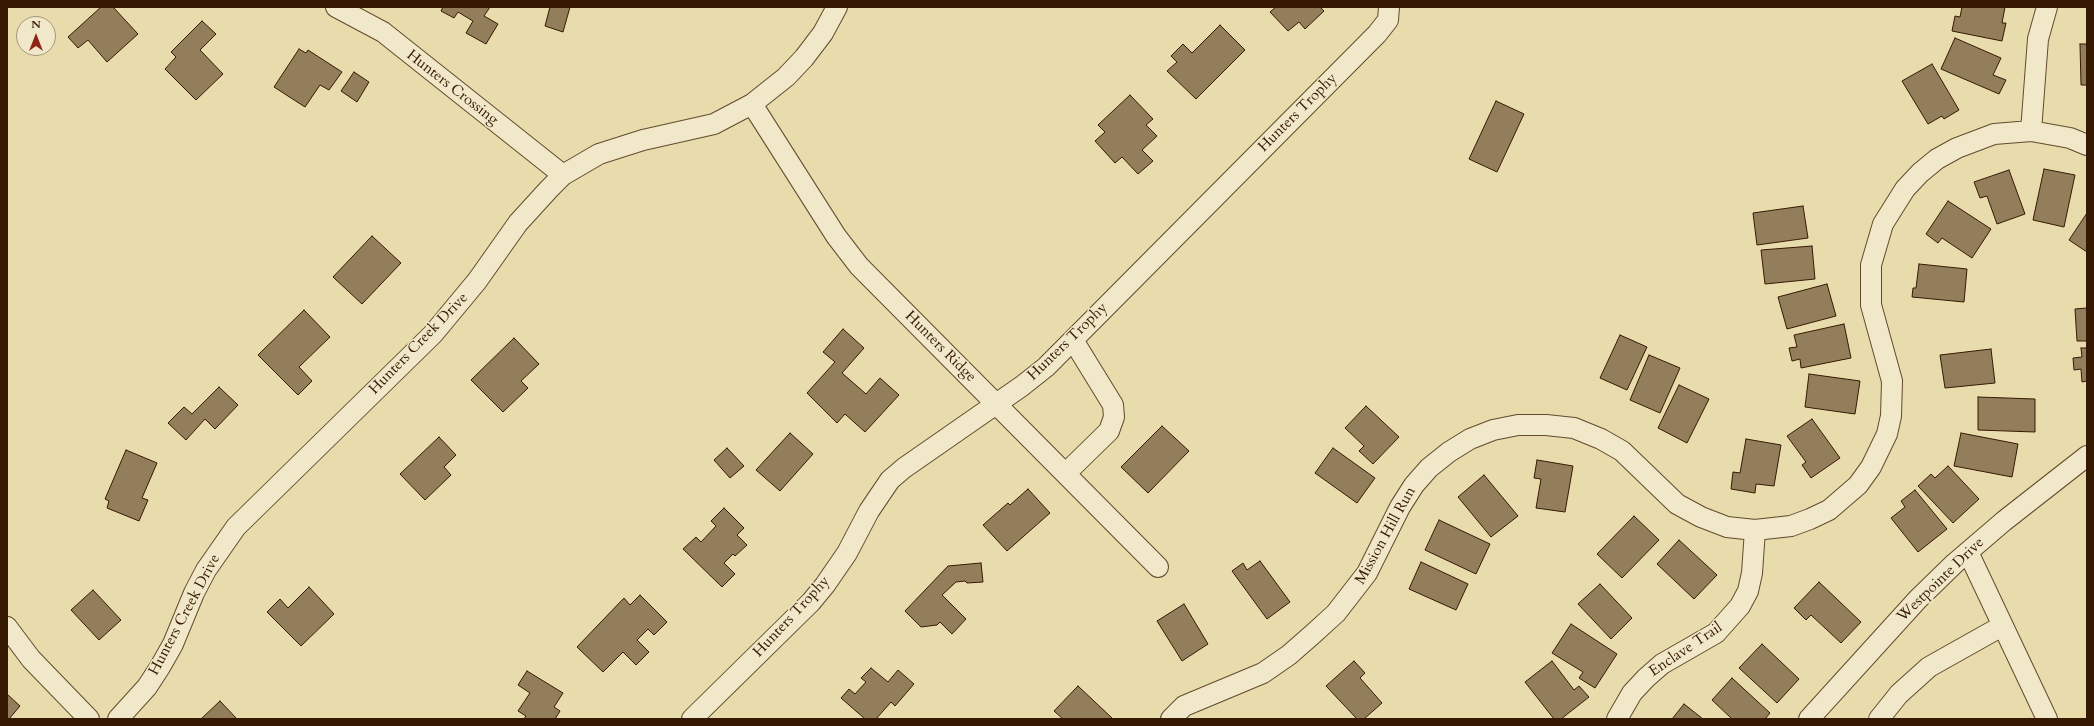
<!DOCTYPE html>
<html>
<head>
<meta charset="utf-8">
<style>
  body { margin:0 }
  #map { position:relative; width:2094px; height:726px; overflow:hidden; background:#e8dbac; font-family:Cardo,serif }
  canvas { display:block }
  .frame { position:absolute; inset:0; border:8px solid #361903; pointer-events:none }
  .north { position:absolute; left:16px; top:16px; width:40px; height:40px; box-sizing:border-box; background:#f0e8c9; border:1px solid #a6957a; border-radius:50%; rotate:0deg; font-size:11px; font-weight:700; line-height:16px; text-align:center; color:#361903 }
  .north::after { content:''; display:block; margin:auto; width:14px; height:18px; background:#8f2418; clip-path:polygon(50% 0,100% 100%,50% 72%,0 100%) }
</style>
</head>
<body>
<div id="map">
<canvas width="2094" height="726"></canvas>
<div class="frame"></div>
<div class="north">N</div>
</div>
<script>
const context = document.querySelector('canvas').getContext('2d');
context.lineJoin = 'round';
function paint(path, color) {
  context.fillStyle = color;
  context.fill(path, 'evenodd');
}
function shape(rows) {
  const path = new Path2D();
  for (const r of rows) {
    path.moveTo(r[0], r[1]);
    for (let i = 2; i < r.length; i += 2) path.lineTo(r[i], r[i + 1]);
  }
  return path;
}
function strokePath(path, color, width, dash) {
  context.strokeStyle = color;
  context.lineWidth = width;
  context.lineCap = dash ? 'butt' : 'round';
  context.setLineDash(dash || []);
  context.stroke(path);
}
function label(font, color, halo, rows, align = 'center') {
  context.font = font + ' Cardo,serif';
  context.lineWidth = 3;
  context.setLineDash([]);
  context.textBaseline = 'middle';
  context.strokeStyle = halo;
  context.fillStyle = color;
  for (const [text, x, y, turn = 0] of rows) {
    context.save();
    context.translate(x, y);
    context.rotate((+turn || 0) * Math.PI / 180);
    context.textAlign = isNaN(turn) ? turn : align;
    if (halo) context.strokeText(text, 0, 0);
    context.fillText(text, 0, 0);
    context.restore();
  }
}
const building = shape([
  [101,7,113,7,138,34,107,62,88,40,78,48,68,37,101,7],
  [443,7,490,7,484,16,498,24,486,44,466,33,473,21,458,12,454,18,441,11,443,7],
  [550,7,570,7,563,32,545,26,550,7],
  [1276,7,1320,7,1324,11,1305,29,1299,22,1288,31,1270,12,1276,7],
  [1962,7,2005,7,2002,23,2006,23,2002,41,1952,31,1955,16,1960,17,1962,7],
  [202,21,216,34,200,50,223,74,196,100,165,69,176,57,171,52,202,21],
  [1220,25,1245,50,1196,99,1167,71,1177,62,1171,56,1183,44,1192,53,1220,25],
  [1955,38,2001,58,1993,75,2006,80,1999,94,1941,69,1955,38],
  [2080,44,2087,44,2087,85,2081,85,2080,44],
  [299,49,306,53,308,50,342,72,329,90,320,85,305,107,274,87,299,49],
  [1932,64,1959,110,1944,119,1942,116,1928,124,1902,81,1932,64],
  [354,72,369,82,357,102,341,91,354,72],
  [1130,95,1153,119,1146,125,1157,136,1142,150,1153,161,1138,174,1122,157,1115,163,1095,141,1105,132,1098,125,1130,95],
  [1496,101,1524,114,1497,172,1469,159,1496,101],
  [2044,169,2075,175,2064,227,2033,220,2044,169],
  [2009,170,2025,214,1997,224,1987,196,1980,198,1974,182,2009,170],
  [1948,201,1991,229,1972,258,1942,238,1938,243,1926,234,1948,201],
  [1803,206,1808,238,1757,245,1753,213,1803,206],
  [2087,213,2087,252,2069,240,2087,213],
  [372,236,401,263,362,304,333,277,372,236],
  [1812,246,1815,279,1765,284,1761,250,1812,246],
  [1919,264,1967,269,1964,302,1912,297,1913,288,1916,288,1919,264],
  [1827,284,1836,316,1787,329,1778,297,1827,284],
  [2087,308,2087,341,2077,341,2075,309,2087,308],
  [304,310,330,337,299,367,312,381,298,395,258,355,304,310],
  [1844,324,1851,358,1801,368,1800,359,1792,361,1789,348,1797,347,1794,335,1844,324],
  [843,329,864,348,842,373,866,394,880,378,899,395,865,432,845,414,837,423,807,393,835,362,823,352,843,329],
  [1620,335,1647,347,1627,390,1600,378,1620,335],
  [514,338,539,364,521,381,528,388,503,412,471,380,514,338],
  [2081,348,2087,348,2087,381,2082,382,2081,369,2074,370,2073,358,2082,357,2081,348],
  [1991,349,1995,383,1945,388,1940,355,1991,349],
  [1649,355,1680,368,1660,413,1630,400,1649,355],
  [1809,374,1860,381,1855,414,1805,407,1809,374],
  [1679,385,1709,399,1687,443,1658,428,1679,385],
  [219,387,238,405,215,429,205,419,186,440,168,423,184,407,192,414,219,387],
  [1978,397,2035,399,2035,432,1978,430,1978,397],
  [1366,406,1399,437,1373,464,1359,451,1364,446,1345,428,1366,406],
  [1812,419,1840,458,1811,478,1802,465,1806,462,1787,436,1812,419],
  [1162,426,1189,451,1148,493,1121,467,1162,426],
  [790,433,813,454,780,491,756,470,790,433],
  [1961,433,2018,444,2012,477,1954,466,1961,433],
  [439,437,456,455,444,467,451,475,425,500,400,474,439,437],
  [1746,439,1781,445,1774,486,1756,484,1755,493,1731,489,1733,472,1740,473,1746,439],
  [727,448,744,466,730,478,714,460,727,448],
  [1333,448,1375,478,1357,503,1315,473,1333,448],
  [126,450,157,463,142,498,148,500,139,521,107,508,109,501,105,499,126,450],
  [1537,460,1573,466,1565,512,1536,508,1541,479,1534,478,1537,460],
  [1948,466,1979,499,1953,523,1918,486,1931,474,1935,478,1948,466],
  [1484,475,1518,516,1491,537,1458,497,1484,475],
  [1028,489,1050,513,1007,551,983,525,1008,503,1010,505,1028,489],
  [1915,490,1947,529,1918,552,1891,518,1905,507,1901,501,1915,490],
  [724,508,744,528,737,535,747,545,735,556,733,554,724,563,735,574,722,587,683,549,696,537,701,542,716,526,711,521,724,508],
  [1634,516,1659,540,1622,578,1597,554,1634,516],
  [1439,520,1490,544,1476,574,1425,550,1439,520],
  [1679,540,1717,575,1694,599,1657,564,1679,540],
  [1260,561,1290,602,1267,619,1232,571,1243,563,1247,570,1260,561],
  [1421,562,1468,584,1456,610,1409,589,1421,562],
  [981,563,983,582,967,583,965,581,956,582,942,595,966,619,952,634,940,622,937,625,921,627,905,611,948,566,981,563],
  [1819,582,1861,622,1841,643,1811,615,1806,620,1794,608,1819,582],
  [1600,584,1632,618,1611,639,1578,604,1600,584],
  [309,587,334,614,301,646,267,612,280,599,288,608,309,587],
  [93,590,121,620,99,640,71,610,93,590],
  [640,595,667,622,654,635,648,629,637,640,649,652,636,665,623,652,603,672,577,647,624,598,630,605,640,595],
  [1184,604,1208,644,1182,661,1157,621,1184,604],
  [1571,624,1617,654,1595,688,1579,678,1583,672,1552,653,1571,624],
  [1762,644,1799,679,1777,703,1739,668,1762,644],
  [1354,661,1365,673,1360,678,1382,703,1364,719,1357,719,1326,686,1354,661],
  [1552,661,1574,690,1579,686,1589,697,1561,719,1554,719,1525,682,1552,661],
  [871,668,888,682,898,670,914,684,895,706,891,702,876,719,865,719,841,698,849,689,855,694,866,682,861,678,871,668],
  [527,671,563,693,554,707,560,711,555,719,524,719,526,716,518,711,530,693,518,685,527,671],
  [1732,678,1770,713,1765,719,1732,719,1712,700,1732,678],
  [1078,686,1112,718,1111,719,1063,719,1054,711,1078,686],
  [7,694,20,706,9,719,7,719,7,694],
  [220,701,237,719,201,719,220,701],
  [1684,704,1703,719,1672,719,1684,704]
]);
paint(building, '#937e5b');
strokePath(building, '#361903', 1);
const minor = shape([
  [336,7,383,32,563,175],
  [752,104,836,236,859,266,1158,567],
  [2031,131,2038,39,2047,7],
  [1066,473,1109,431,1114,417,1113,405,1073,340],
  [1968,552,2047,719],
  [7,627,31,659,89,719],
  [118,719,147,687,160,667,173,644,194,593,206,570,236,527,433,334,477,281,518,223,549,189,563,175,599,154,643,140,714,124,752,104,786,77,804,58,823,33,837,7],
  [692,719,811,602,825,585,847,553,869,511,890,480,904,468,1022,386,1046,367,1377,34,1388,20,1389,7],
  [1171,719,1184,706,1263,673,1289,655,1313,634,1336,613,1367,573,1400,507,1414,485,1429,468,1449,452,1470,439,1493,430,1518,425,1546,425,1574,428,1601,439,1622,451,1677,504,1701,517,1727,527,1755,530,1791,526,1810,519,1829,510,1858,485,1871,467,1887,434,1891,416,1892,381,1871,305,1871,265,1883,224,1905,189,1920,173,1937,159,1957,148,1994,134,2031,131,2070,138,2087,145],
  [1617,719,1632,693,1646,678,1662,664,1716,633,1740,606,1748,591,1752,573,1755,530],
  [1809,719,1918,599,1955,563,2004,521,2087,456],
  [1879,719,1899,694,1929,667,2002,626]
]);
strokePath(minor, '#624a2d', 22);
strokePath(minor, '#f0e8c9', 20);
label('15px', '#361903', '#f0e8c9', [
  ["Hunters Crossing",452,88,38],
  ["Hunters Trophy",1298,113,-45],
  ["Hunters Trophy",1068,342,-44],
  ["Hunters Creek Drive",419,344,-46],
  ["Hunters Ridge",940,347,45],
  ["Mission Hill Run",1386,536,-61],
  ["Westpointe Drive",1941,580,-44],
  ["Hunters Creek Drive",185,615,-62],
  ["Hunters Trophy",792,617,-47],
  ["Enclave Trail",1686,650,-34]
]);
</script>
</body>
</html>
